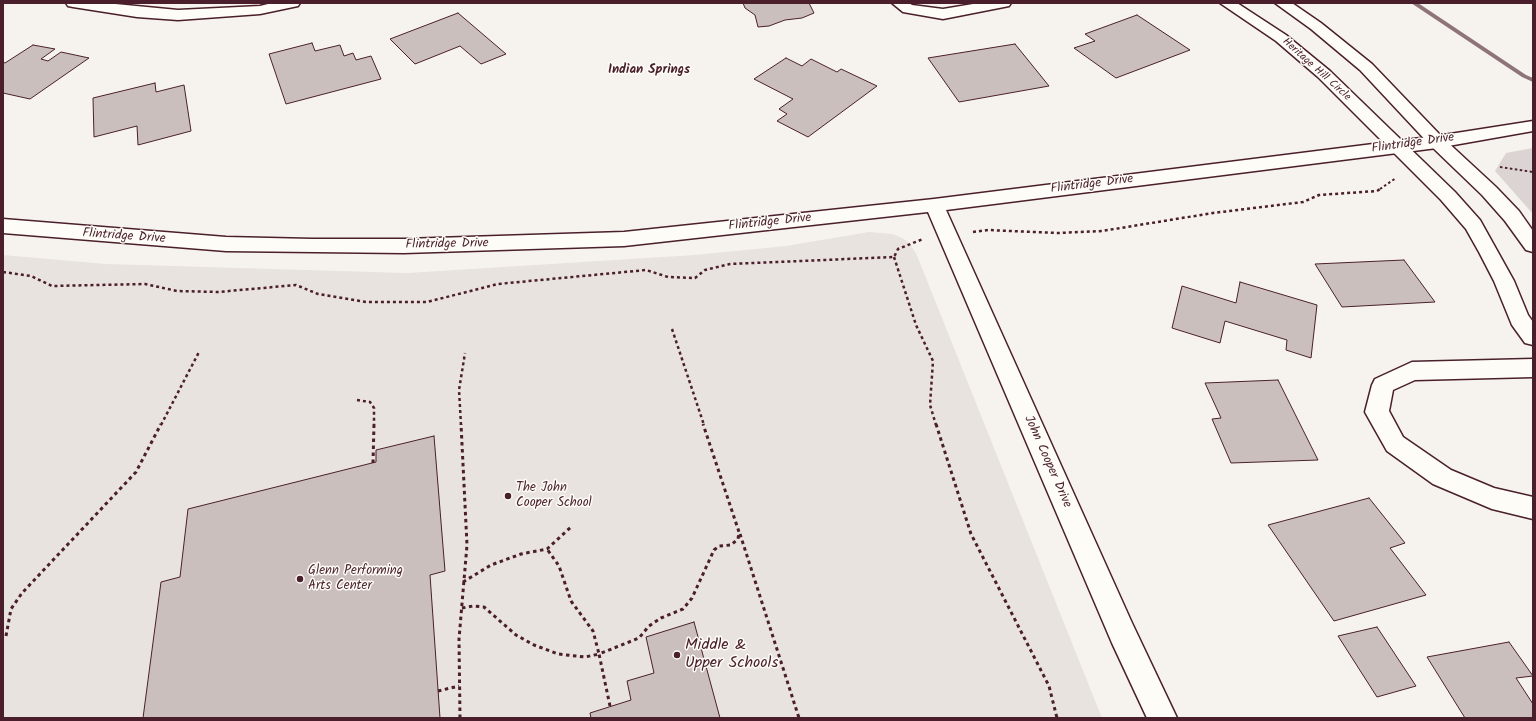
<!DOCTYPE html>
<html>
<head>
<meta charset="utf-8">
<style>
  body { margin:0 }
  #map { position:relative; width:1536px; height:721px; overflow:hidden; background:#f6f3ef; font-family:Kalam,sans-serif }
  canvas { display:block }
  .frame { position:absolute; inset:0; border:4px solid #4a1f2b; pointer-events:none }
</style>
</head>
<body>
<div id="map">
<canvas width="1536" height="721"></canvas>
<div class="frame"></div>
</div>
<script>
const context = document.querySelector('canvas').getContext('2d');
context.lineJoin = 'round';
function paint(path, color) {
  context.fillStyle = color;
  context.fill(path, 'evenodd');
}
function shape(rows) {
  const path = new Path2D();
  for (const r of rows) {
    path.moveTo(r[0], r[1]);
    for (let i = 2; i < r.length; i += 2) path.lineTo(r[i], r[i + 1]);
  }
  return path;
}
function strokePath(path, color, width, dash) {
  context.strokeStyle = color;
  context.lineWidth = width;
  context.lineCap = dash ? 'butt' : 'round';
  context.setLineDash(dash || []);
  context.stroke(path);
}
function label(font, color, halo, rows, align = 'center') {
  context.font = font + ' Kalam,sans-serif';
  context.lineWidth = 3;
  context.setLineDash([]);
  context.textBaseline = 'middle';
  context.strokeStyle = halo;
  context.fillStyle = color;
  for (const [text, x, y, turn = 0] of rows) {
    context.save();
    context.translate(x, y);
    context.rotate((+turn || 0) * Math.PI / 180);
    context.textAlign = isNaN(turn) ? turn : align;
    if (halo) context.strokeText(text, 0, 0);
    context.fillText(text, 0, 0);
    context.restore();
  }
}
paint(shape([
  [869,232,892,234,900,237,907,241,916,253,1102,718,3,718,3,255,107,264,407,273,694,255,786,246]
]), '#e9e3e0');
paint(shape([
  [1533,148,1533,214,1495,171,1506,153]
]), '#dcd4d2');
paint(shape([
  [1411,3,1418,3,1526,75,1533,78,1533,82,1522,77,1411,3]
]), '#8e7378');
const building = shape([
  [743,3,809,3,814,13,802,18,785,20,769,26,758,27,755,15,745,8,743,3],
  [458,13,506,54,481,64,460,46,415,64,390,39,458,13],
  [1137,15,1190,50,1116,78,1074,48,1095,41,1085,34,1137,15],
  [312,43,315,51,340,45,344,56,353,53,356,60,371,56,381,79,286,104,269,54,312,43],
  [1015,44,1049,86,959,102,928,58,1015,44],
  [33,45,55,49,41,59,48,61,61,52,89,58,30,99,3,93,3,62,5,63,33,45],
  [786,58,802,66,811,59,837,72,841,69,877,86,808,137,777,121,787,114,779,109,793,99,754,79,786,58],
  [155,83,156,92,184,85,191,131,138,145,137,126,94,137,93,98,155,83],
  [1404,260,1435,302,1342,307,1315,264,1404,260],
  [1240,282,1317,305,1311,358,1286,350,1287,340,1225,321,1220,343,1172,328,1182,286,1236,303,1240,282],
  [1278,380,1318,460,1231,463,1212,419,1221,418,1205,383,1278,380],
  [434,436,445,571,430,575,440,718,143,718,161,582,180,577,188,509,376,462,376,450,434,436],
  [1369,498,1405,543,1390,548,1426,595,1334,621,1268,525,1369,498],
  [694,622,720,718,591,718,590,713,631,700,627,681,654,673,646,637,694,622],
  [1377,627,1416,686,1377,697,1338,636,1377,627],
  [1509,642,1533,676,1516,678,1533,704,1533,718,1465,718,1427,657,1509,642]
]);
paint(building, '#cbbfbe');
strokePath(building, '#4a1f2b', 1);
const street = shape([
  [66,3,105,3,178,10,260,6,272,3,300,3,298,6,260,14,178,20,137,17,73,7,68,6,66,3],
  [892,3,909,3,912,5,943,9,979,3,1011,3,1009,6,1004,7,943,19,903,12,892,3],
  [1220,3,1237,3,1286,35,1330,71,1455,192,1480,220,1514,281,1528,315,1533,322,1533,345,1525,343,1512,325,1494,281,1479,252,1466,229,1441,200,1318,77,1276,41,1220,3],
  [1275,3,1292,3,1321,23,1372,64,1443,138,1496,187,1519,211,1533,231,1533,252,1526,250,1505,221,1482,195,1431,146,1360,70,1311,29,1275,3],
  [1533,359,1533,377,1415,380,1393,390,1389,411,1403,437,1451,470,1494,488,1533,497,1533,519,1492,509,1433,484,1387,451,1365,412,1372,385,1375,379,1412,362,1533,359]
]);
const secondary = shape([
  [1533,121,1533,131,1437,148,946,210,1132,623,1177,718,1147,718,1112,643,928,212,624,246,404,253,226,251,3,233,3,219,226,237,312,239,404,239,624,232,934,199,1437,136,1533,121]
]);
strokePath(street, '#4a1f2b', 3);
strokePath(secondary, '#4a1f2b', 3);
strokePath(shape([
  [1500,167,1533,172],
  [1380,189,1396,178]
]), '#4a1f2b', 2, [2.5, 2.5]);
strokePath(shape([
  [973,232,988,230,1058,233,1102,231,1213,213,1303,202,1319,195,1377,191,1382,188],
  [894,257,916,325,933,361,930,405,936,425],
  [3,272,31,276,52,286,145,284,177,291,218,292,296,285,318,294,366,302,427,302,498,284,646,270,668,277,695,278,705,270,730,264,894,257,898,249,923,239],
  [672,329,704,425],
  [357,400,370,402,374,408,374,425],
  [161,425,199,352],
  [461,425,459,390,465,353]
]), '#4a1f2b', 2.5, [3, 3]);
strokePath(shape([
  [936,424,971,534,1049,686,1057,718],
  [373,463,374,424],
  [740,534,799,718],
  [463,582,491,565,521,554,547,549,571,527],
  [462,608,473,606,484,607,516,635,534,645,558,654,585,657,599,654,593,631,571,601,559,566,547,549],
  [6,636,11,609,22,593,136,472,161,424],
  [438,691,459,686],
  [610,706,599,654,639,638,649,626,661,618,683,609,692,598,714,550,719,546,731,545,738,539,739,532,703,424],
  [460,718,459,639,467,545,461,424]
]), '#4a1f2b', 3, [3.5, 3.5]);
paint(street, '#fdfcf7');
paint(secondary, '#fdfcf7');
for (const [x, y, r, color] of [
  [508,496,4,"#4a1f2b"],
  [300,579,4,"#4a1f2b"],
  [677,655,4,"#4a1f2b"]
]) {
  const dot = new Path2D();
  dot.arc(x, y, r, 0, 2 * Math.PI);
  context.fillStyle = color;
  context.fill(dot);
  strokePath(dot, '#fdfcf7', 1.5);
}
label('11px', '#4a1f2b', '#fdfcf7', [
  ["Heritage Hill Circle",1316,70,42]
]);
label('bold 13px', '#4a1f2b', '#fdfcf7', [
  ["Indian Springs",649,71]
]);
label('13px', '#4a1f2b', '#fdfcf7', [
  ["Flintridge Drive",1413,144,-8],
  ["Flintridge Drive",1092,185,-7],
  ["Flintridge Drive",770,223,-6],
  ["Flintridge Drive",124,237,4],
  ["Flintridge Drive",447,245,-1],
  ["John Cooper Drive",1047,462,66]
]);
label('13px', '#4a1f2b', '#fdfcf7', [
  ["The John",516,489],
  ["Cooper School",516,504],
  ["Glenn Performing",308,572],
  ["Arts Center",308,587]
], 'left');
label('16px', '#4a1f2b', '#fdfcf7', [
  ["Middle &",685,646],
  ["Upper Schools",685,664]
], 'left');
</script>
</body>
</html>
